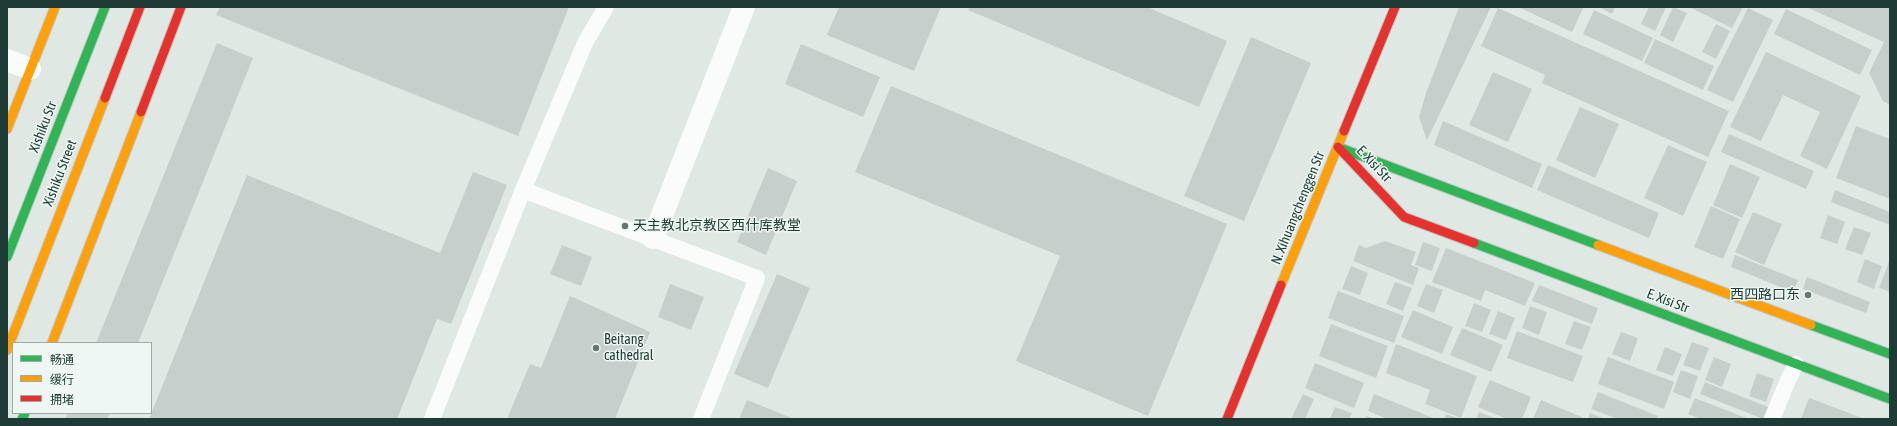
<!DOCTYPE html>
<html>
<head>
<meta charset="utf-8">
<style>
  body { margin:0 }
  #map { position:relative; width:1897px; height:426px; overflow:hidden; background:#e0e8e4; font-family:"Asap Condensed","Noto Sans SC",sans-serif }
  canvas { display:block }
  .frame { position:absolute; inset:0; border:8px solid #1e3b35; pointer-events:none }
  .legend { position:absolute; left:12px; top:342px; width:140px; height:72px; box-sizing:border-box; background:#eef7f3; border:1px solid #9baca7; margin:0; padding:5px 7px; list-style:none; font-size:12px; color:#1e3b35 }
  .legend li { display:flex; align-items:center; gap:8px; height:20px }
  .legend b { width:20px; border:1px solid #9baca7 }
</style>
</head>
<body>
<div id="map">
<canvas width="1897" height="426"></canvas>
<div class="frame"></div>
<ul class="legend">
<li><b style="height:5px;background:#30b455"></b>畅通</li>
<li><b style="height:5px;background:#ff9f0a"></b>缓行</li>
<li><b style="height:5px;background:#e5322d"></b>拥堵</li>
</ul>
</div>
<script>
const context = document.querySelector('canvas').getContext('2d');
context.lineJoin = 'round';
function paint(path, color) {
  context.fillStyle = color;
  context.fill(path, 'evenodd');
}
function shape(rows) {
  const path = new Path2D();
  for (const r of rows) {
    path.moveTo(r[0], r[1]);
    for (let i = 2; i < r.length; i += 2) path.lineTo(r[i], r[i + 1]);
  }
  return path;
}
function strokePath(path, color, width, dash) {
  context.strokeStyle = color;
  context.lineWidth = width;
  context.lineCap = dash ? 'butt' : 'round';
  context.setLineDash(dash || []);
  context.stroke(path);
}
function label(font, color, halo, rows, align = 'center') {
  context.font = font + ' "Asap Condensed","Noto Sans SC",sans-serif';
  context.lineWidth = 3;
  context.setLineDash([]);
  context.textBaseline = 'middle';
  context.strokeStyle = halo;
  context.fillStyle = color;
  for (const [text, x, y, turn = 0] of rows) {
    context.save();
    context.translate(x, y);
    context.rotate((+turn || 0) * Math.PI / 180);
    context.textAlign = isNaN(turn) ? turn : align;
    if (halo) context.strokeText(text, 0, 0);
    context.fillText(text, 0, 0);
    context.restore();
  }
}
paint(shape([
  [220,7,569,7,518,136,216,15],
  [839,7,941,7,914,71,827,35],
  [970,7,1147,7,1227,41,1199,107,968,10],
  [1459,7,1491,7,1427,140,1419,117,1426,93],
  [1518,7,1580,7,1583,8,1572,32],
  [1599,7,1615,7,1612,14],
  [1649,7,1666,7,1655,31,1641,24],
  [1673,7,1687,13,1673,42,1660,35],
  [1689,7,1743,7,1732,28],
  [1806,7,1890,7,1890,105,1883,101,1869,73,1884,42],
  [1498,8,1729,111,1708,157,1542,83,1545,75,1481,46],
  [1748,8,1773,20,1733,102,1707,90],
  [1786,9,1872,50,1860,75,1774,34],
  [1594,10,1653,38,1642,61,1583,34],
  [1716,24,1730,31,1716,59,1702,52],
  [1251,37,1311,63,1244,221,1184,196],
  [1655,39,1714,66,1703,90,1644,63],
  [217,43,253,58,138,343,96,343],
  [801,44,880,77,863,117,785,84],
  [1766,52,1861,96,1827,169,1800,156,1820,112,1783,95,1761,141,1730,127],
  [1493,72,1532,89,1508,142,1469,125],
  [891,86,1227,224,1148,416,1016,361,1060,256,855,172],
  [1580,107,1619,124,1595,178,1556,160],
  [1443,121,1542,164,1532,188,1434,145],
  [1856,126,1890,139,1890,199,1836,178],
  [1729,134,1814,171,1806,189,1721,152],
  [1668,145,1707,162,1683,216,1644,198],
  [1730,164,1760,177,1742,218,1713,205],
  [1548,165,1659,213,1649,238,1537,190],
  [768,168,797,181,766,255,737,242],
  [473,172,507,185,451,324,437,319,397,419,149,419,247,175,440,253],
  [1835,190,1890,212,1890,225,1831,202],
  [1711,206,1740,219,1723,259,1694,247],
  [1753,212,1782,224,1764,265,1735,252],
  [1828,215,1845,222,1837,244,1820,238],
  [1854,227,1871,233,1862,255,1845,249],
  [1385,241,1416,252,1411,265,1419,268,1413,285,1353,261,1359,245,1366,248],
  [1423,242,1440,248,1432,271,1415,265],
  [562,245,592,257,581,286,550,274],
  [1446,248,1535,283,1525,306,1485,290,1481,301,1432,282],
  [1735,255,1798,280,1793,292,1731,267],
  [1865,259,1882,266,1874,289,1857,282],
  [1890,259,1890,292,1879,288],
  [1351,266,1368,273,1360,295,1342,289],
  [777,274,810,288,768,388,734,374],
  [1807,277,1870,302,1866,313,1803,289],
  [1395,282,1412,288,1403,311,1386,304],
  [670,284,704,297,691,330,658,317],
  [1426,284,1443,290,1434,313,1417,306],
  [1539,285,1598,308,1592,324,1532,301],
  [1338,291,1404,316,1394,343,1328,318],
  [570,296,650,332,615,419,507,419,530,364,541,368],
  [1474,303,1491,310,1482,332,1465,326],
  [1530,306,1547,312,1539,335,1522,328],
  [1413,310,1453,327,1442,354,1401,337],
  [1498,311,1515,318,1506,340,1489,334],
  [1574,321,1591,327,1582,350,1565,344],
  [1331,324,1388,346,1376,378,1319,356],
  [1462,328,1503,345,1491,372,1450,355],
  [1517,331,1583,356,1573,382,1507,358],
  [1621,332,1638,338,1630,361,1612,354],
  [1692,342,1709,348,1700,371,1683,365],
  [1396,344,1477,376,1461,418,1425,404,1430,390,1386,373],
  [1665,347,1682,354,1673,376,1656,370],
  [1608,357,1674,382,1664,409,1598,384],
  [1714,357,1731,364,1722,387,1705,380],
  [1315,363,1364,383,1354,408,1305,388],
  [1681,370,1698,376,1690,399,1673,392],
  [1757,373,1774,379,1766,402,1749,396],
  [1490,380,1531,397,1522,419,1507,419,1478,407],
  [1705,382,1768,407,1763,419,1700,394],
  [1598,392,1658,416,1656,419,1618,419,1591,409],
  [1303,394,1314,399,1305,419,1291,419],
  [1374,394,1436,419,1388,419,1368,411],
  [1695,398,1749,419,1701,419,1688,414],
  [1809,398,1865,419,1801,419],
  [747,400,794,419,739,419],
  [1541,400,1582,417,1581,419,1533,419],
  [1335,407,1352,413,1349,419,1330,419],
  [1479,412,1497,419,1476,419],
  [68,413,110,413,107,419,65,419],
  [1590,413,1605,419,1588,419],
  [1446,414,1460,419,1444,419],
  [1366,416,1375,419,1365,419]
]), '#c7cfcc');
const fast = shape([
  [1343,149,1598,245],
  [1474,243,1890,399],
  [7,257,105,7],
  [1811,325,1890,354],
  [22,419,25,413]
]);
const slow = shape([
  [7,129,55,7],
  [1598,245,1811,325],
  [1281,285,1344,131],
  [52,343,141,112],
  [7,350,105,98]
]);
const jam = shape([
  [105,98,140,7],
  [141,112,181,7],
  [1344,131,1395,7],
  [1338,147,1404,217,1474,243],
  [1227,419,1281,285]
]);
strokePath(fast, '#bcc7c4', 11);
strokePath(slow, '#bcc7c4', 11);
strokePath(jam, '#bcc7c4', 11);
strokePath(shape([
  [523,190,757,278,701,419],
  [432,419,523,190,585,43,606,7],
  [1772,419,1788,380,1796,364]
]), '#fafcfb', 16);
strokePath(shape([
  [7,60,30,69],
  [653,238,744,7]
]), '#fafcfb', 22);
strokePath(fast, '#30b455', 9);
strokePath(slow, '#ff9f0a', 9);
strokePath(jam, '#e5322d', 9);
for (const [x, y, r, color] of [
  [625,226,4,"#627872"],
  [1808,295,4,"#627872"],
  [596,348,4,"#627872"]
]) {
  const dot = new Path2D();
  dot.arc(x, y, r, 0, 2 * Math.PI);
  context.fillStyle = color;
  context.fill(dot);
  strokePath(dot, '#eef7f3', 1.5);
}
label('14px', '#1e3b35', '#eef7f3', [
  ["Xishiku Str",43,127,-69],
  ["E. Xisi Str",1374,164,47],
  ["Xishiku Street",60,173,-69],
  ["N. Xihuangchenggen Str",1298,208,-68],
  ["E. Xisi Str",1668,301,21]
]);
label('14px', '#1e3b35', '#eef7f3', [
  ["天主教北京教区西什库教堂",633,226],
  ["西四路口东",1800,295,"right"],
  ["Beitang",604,340],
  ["cathedral",604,356]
], 'left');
</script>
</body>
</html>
